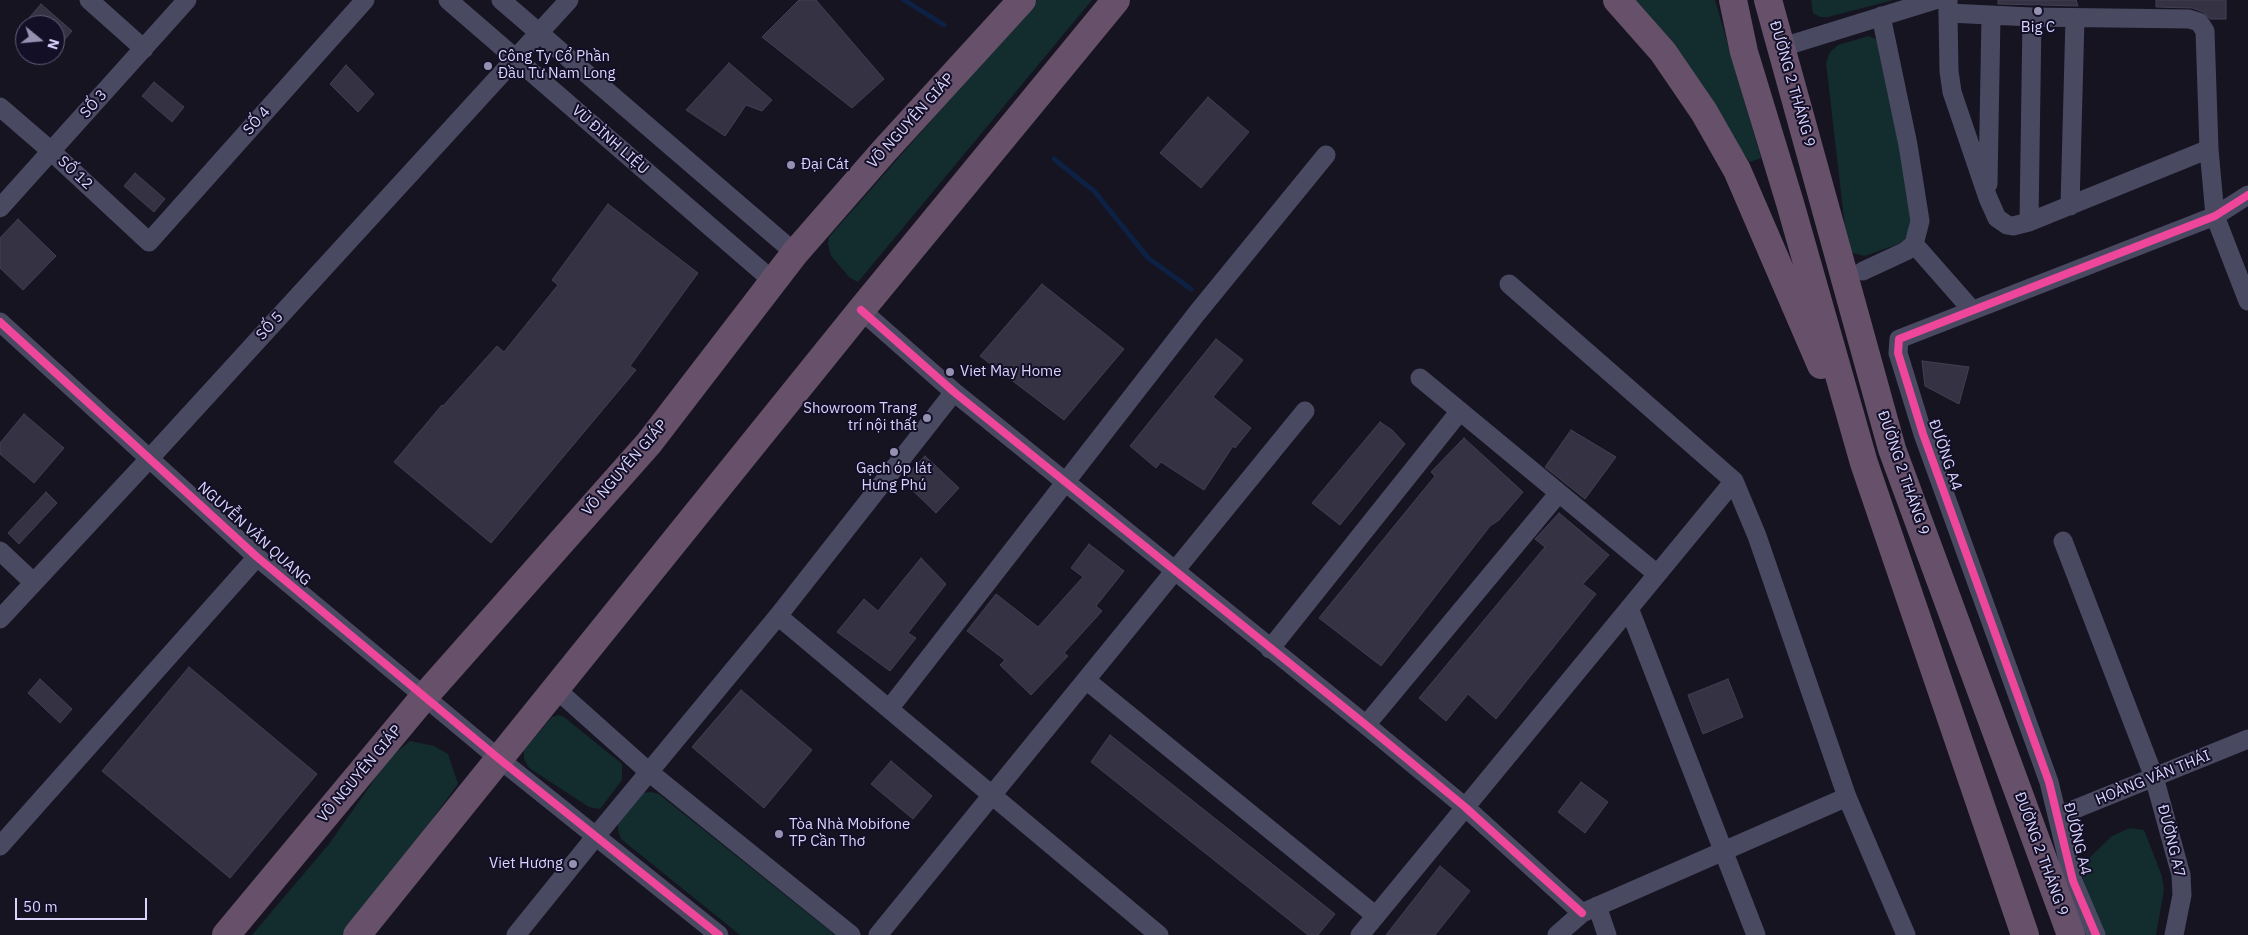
<!DOCTYPE html>
<html>
<head>
<meta charset="utf-8">
<style>
  body { margin:0 }
  #map { position:relative; width:2248px; height:935px; overflow:hidden; background:#161421; font-family:"IBM Plex Sans",sans-serif }
  canvas { display:block }
  .north { position:absolute; left:15px; top:15px; width:50px; height:50px; box-sizing:border-box; background:#130f26; border:1px solid #625e7d; border-radius:50%; rotate:107deg; font-size:14px; font-weight:700; line-height:20px; text-align:center; color:#d9d4ff }
  .north::after { content:''; display:block; margin:auto; width:18px; height:22px; background:#9591b1; clip-path:polygon(50% 0,100% 100%,50% 72%,0 100%) }
  .scale { position:absolute; left:15px; top:898px; width:132px; height:22px; box-sizing:border-box; border:2px solid #d9d4ff; border-top:0; padding-left:6px; font-size:15px; line-height:18px; white-space:nowrap; color:#d9d4ff; -webkit-text-stroke:4px #130f26; paint-order:stroke }
</style>
</head>
<body>
<div id="map">
<canvas width="2248" height="935"></canvas>
<div class="north">N</div>
<div class="scale">50 m</div>
</div>
<script>
const context = document.querySelector('canvas').getContext('2d');
context.lineJoin = 'round';
function paint(path, color) {
  context.fillStyle = color;
  context.fill(path, 'evenodd');
}
function shape(rows) {
  const path = new Path2D();
  for (const r of rows) {
    path.moveTo(r[0], r[1]);
    for (let i = 2; i < r.length; i += 2) path.lineTo(r[i], r[i + 1]);
  }
  return path;
}
function strokePath(path, color, width, dash) {
  context.strokeStyle = color;
  context.lineWidth = width;
  context.lineCap = dash ? 'butt' : 'round';
  context.setLineDash(dash || []);
  context.stroke(path);
}
function label(font, color, halo, rows, align = 'center') {
  context.font = font + ' "IBM Plex Sans",sans-serif';
  context.lineWidth = 4;
  context.setLineDash([]);
  context.textBaseline = 'middle';
  context.strokeStyle = halo;
  context.fillStyle = color;
  for (const [text, x, y, turn = 0] of rows) {
    context.save();
    context.translate(x, y);
    context.rotate((+turn || 0) * Math.PI / 180);
    context.textAlign = isNaN(turn) ? turn : align;
    if (halo) context.strokeText(text, 0, 0);
    context.fillText(text, 0, 0);
    context.restore();
  }
}
paint(shape([
  [1037,0,1092,0,858,282,850,278,831,256,828,244,829,237],
  [1624,0,1715,0,1761,158,1750,162,1668,49],
  [1811,0,1893,0,1828,17,1820,17,1813,13],
  [1869,36,1876,39,1880,45,1913,218,1908,235,1901,243,1865,256,1853,253,1847,244,1826,63,1830,52,1838,45],
  [558,715,564,717,622,764,622,780,600,809,589,807,529,768,524,759,524,750,552,717],
  [410,741,434,746,448,754,458,784,402,861,343,935,252,935,329,844,379,773,394,754],
  [651,792,659,794,835,935,740,935,621,839,618,830,618,819,643,793],
  [2130,828,2144,830,2162,876,2164,890,2156,935,2103,935,2080,871,2087,860,2112,836]
]), '#132c2d');
strokePath(shape([
  [904,0,944,25],
  [1054,159,1094,191,1148,258,1191,289]
]), '#0d2144', 5);
const building = shape([
  [799,0,816,0,884,79,852,108,762,37,799,0],
  [1998,0,2076,0,2078,6,1998,4,1998,0],
  [2156,0,2226,0,2226,19,2210,19,2203,12,2192,8,2156,7,2156,0],
  [41,4,72,31,55,51,55,25,23,25,41,4],
  [729,63,772,100,762,111,746,105,725,136,686,110,729,63],
  [346,65,374,94,358,112,330,84,346,65],
  [154,82,184,107,172,122,142,96,154,82],
  [1208,97,1249,132,1201,188,1160,153,1208,97],
  [135,173,165,199,154,212,124,186,135,173],
  [608,204,698,273,630,366,636,370,491,543,394,462,442,405,443,406,497,346,504,352,558,285,552,280,608,204],
  [18,219,56,256,23,290,0,268,0,238,18,219],
  [1042,284,1124,349,1064,420,980,356,1042,284],
  [1216,339,1243,360,1213,397,1251,428,1235,448,1233,446,1204,490,1161,462,1156,468,1130,446,1216,339],
  [1922,361,1969,367,1959,404,1925,386,1922,361],
  [24,414,64,448,34,483,0,454,0,443,24,414],
  [1380,422,1392,430,1405,444,1340,525,1312,503,1380,422],
  [1571,430,1616,457,1585,499,1545,467,1571,430],
  [1464,438,1523,492,1499,520,1490,526,1381,666,1319,618,1435,476,1431,472,1464,438],
  [925,456,959,488,936,513,902,480,925,456],
  [46,492,57,503,19,544,8,533,46,492],
  [1559,513,1609,555,1583,584,1596,594,1496,719,1468,694,1446,721,1419,698,1545,547,1535,539,1559,513],
  [1089,544,1124,571,1096,606,1102,611,1064,653,1068,656,1031,695,1000,665,1005,660,967,631,996,594,1038,627,1083,577,1071,568,1089,544],
  [921,558,946,584,908,633,916,638,890,671,837,632,864,599,878,611,921,558],
  [189,667,317,774,230,878,102,771,189,667],
  [40,679,72,709,60,723,28,693,40,679],
  [1728,679,1743,717,1703,734,1688,695,1728,679],
  [741,690,812,750,764,808,692,747,741,690],
  [1110,735,1335,914,1318,935,1308,935,1091,762,1110,735],
  [891,761,932,796,913,819,871,784,891,761],
  [1581,782,1608,802,1585,833,1558,812,1581,782],
  [1440,866,1470,891,1435,935,1386,935,1440,866]
]);
paint(building, '#343243');
strokePath(building, '#433f54', 1);
strokePath(shape([
  [89,0,144,49],
  [448,0,773,281],
  [501,0,795,253],
  [1948,0,1948,13,2032,17,2189,19,2199,22,2205,31,2209,149,2215,216,2248,301],
  [1948,13,1949,71,1952,92,1988,198,1997,218,2007,225,2013,226,2029,222,2209,149],
  [1789,45,1935,0],
  [0,107,51,151,149,242,365,0],
  [1988,184,1991,16],
  [2070,206,2075,18],
  [0,208,187,0],
  [2029,222,2032,17],
  [1914,244,1972,310],
  [1863,271,1906,251,1914,244,1920,221,1908,145,1881,16],
  [1509,284,1734,481,1757,536,1847,797,1906,935],
  [861,310,954,392,1366,725,1465,807,1582,913],
  [0,322,257,557,498,758,719,935],
  [1420,378,1657,574],
  [2063,541,2154,777,2181,875,2182,895,2174,935],
  [0,551,33,582],
  [1629,608,1756,935],
  [778,616,1159,935],
  [0,619,150,458,569,0],
  [1270,649,1460,411],
  [1086,680,1376,916],
  [556,689,649,772,851,935],
  [889,709,1197,313,1326,155],
  [1366,725,1558,494],
  [2058,816,2248,739],
  [0,846,257,557],
  [1597,906,1607,935],
  [516,935,596,836,778,616,954,392],
  [878,935,1305,411],
  [1360,935,1734,481],
  [1557,935,1582,913,1847,797],
  [2096,935,2073,881,2049,782,1923,434,1898,353,1899,339,2215,216,2248,195]
]), '#4a4962', 19);
strokePath(shape([
  [1617,0,1663,52,1704,112,1737,170,1821,365],
  [1733,0,1744,52,1790,203,1864,463,2025,935],
  [1768,0,1892,449,2071,935],
  [226,935,424,697,649,443,795,253,884,151,1022,0],
  [357,935,861,310,1116,0]
]), '#67516a', 28);
strokePath(shape([
  [861,310,954,392,1366,725,1465,807,1582,913],
  [0,322,257,557,498,758,719,935],
  [2096,935,2073,881,2049,782,1923,434,1898,353,1899,339,2215,216,2248,195]
]), '#ed469a', 8);
for (const [x, y, r, color] of [
  [2038,11,5,"#9591b1"],
  [488,66,5,"#9591b1"],
  [791,165,5,"#9591b1"],
  [950,372,5,"#9591b1"],
  [927,418,5,"#9591b1"],
  [894,452,5,"#9591b1"],
  [779,834,5,"#9591b1"],
  [573,864,5,"#9591b1"]
]) {
  const dot = new Path2D();
  dot.arc(x, y, r, 0, 2 * Math.PI);
  context.fillStyle = color;
  context.fill(dot);
  strokePath(dot, '#130f26', 2);
}
label('15px', '#d9d4ff', '#130f26', [
  ["Big C",2038,28,"center"],
  ["Công Ty Cổ Phần",498,57],
  ["Đầu Tư Nam Long",498,74],
  ["Đại Cát",801,165],
  ["Viet May Home",960,372],
  ["Showroom Trang",917,409,"right"],
  ["trí nội thất",917,426,"right"],
  ["Gạch óp lát",894,469,"center"],
  ["Hưng Phú",894,486,"center"],
  ["Tòa Nhà Mobifone",789,825],
  ["TP Cần Thơ",789,842],
  ["Viet Hương",563,864,"right"]
], 'left');
label('15px', '#d9d4ff', '#130f26', [
  ["ĐƯỜNG 2 THÁNG 9",1792,84,74],
  ["SỐ 3",94,104,-48],
  ["SỐ 4",257,121,-48],
  ["VÕ NGUYÊN GIÁP",911,121,-48],
  ["VŨ ĐÌNH LIỆU",610,140,41],
  ["SỐ 12",75,173,43],
  ["SỐ 5",270,326,-48],
  ["ĐƯỜNG A4",1945,455,71],
  ["VÕ NGUYÊN GIÁP",625,468,-49],
  ["ĐƯỜNG 2 THÁNG 9",1903,473,71],
  ["NGUYỄN VĂN QUANG",254,534,42],
  ["VÕ NGUYÊN GIÁP",360,774,-50],
  ["HOÀNG VĂN THÁI",2153,778,-22],
  ["ĐƯỜNG A4",2077,839,76],
  ["ĐƯỜNG A7",2171,841,76],
  ["ĐƯỜNG 2 THÁNG 9",2041,854,70]
]);
</script>
</body>
</html>
